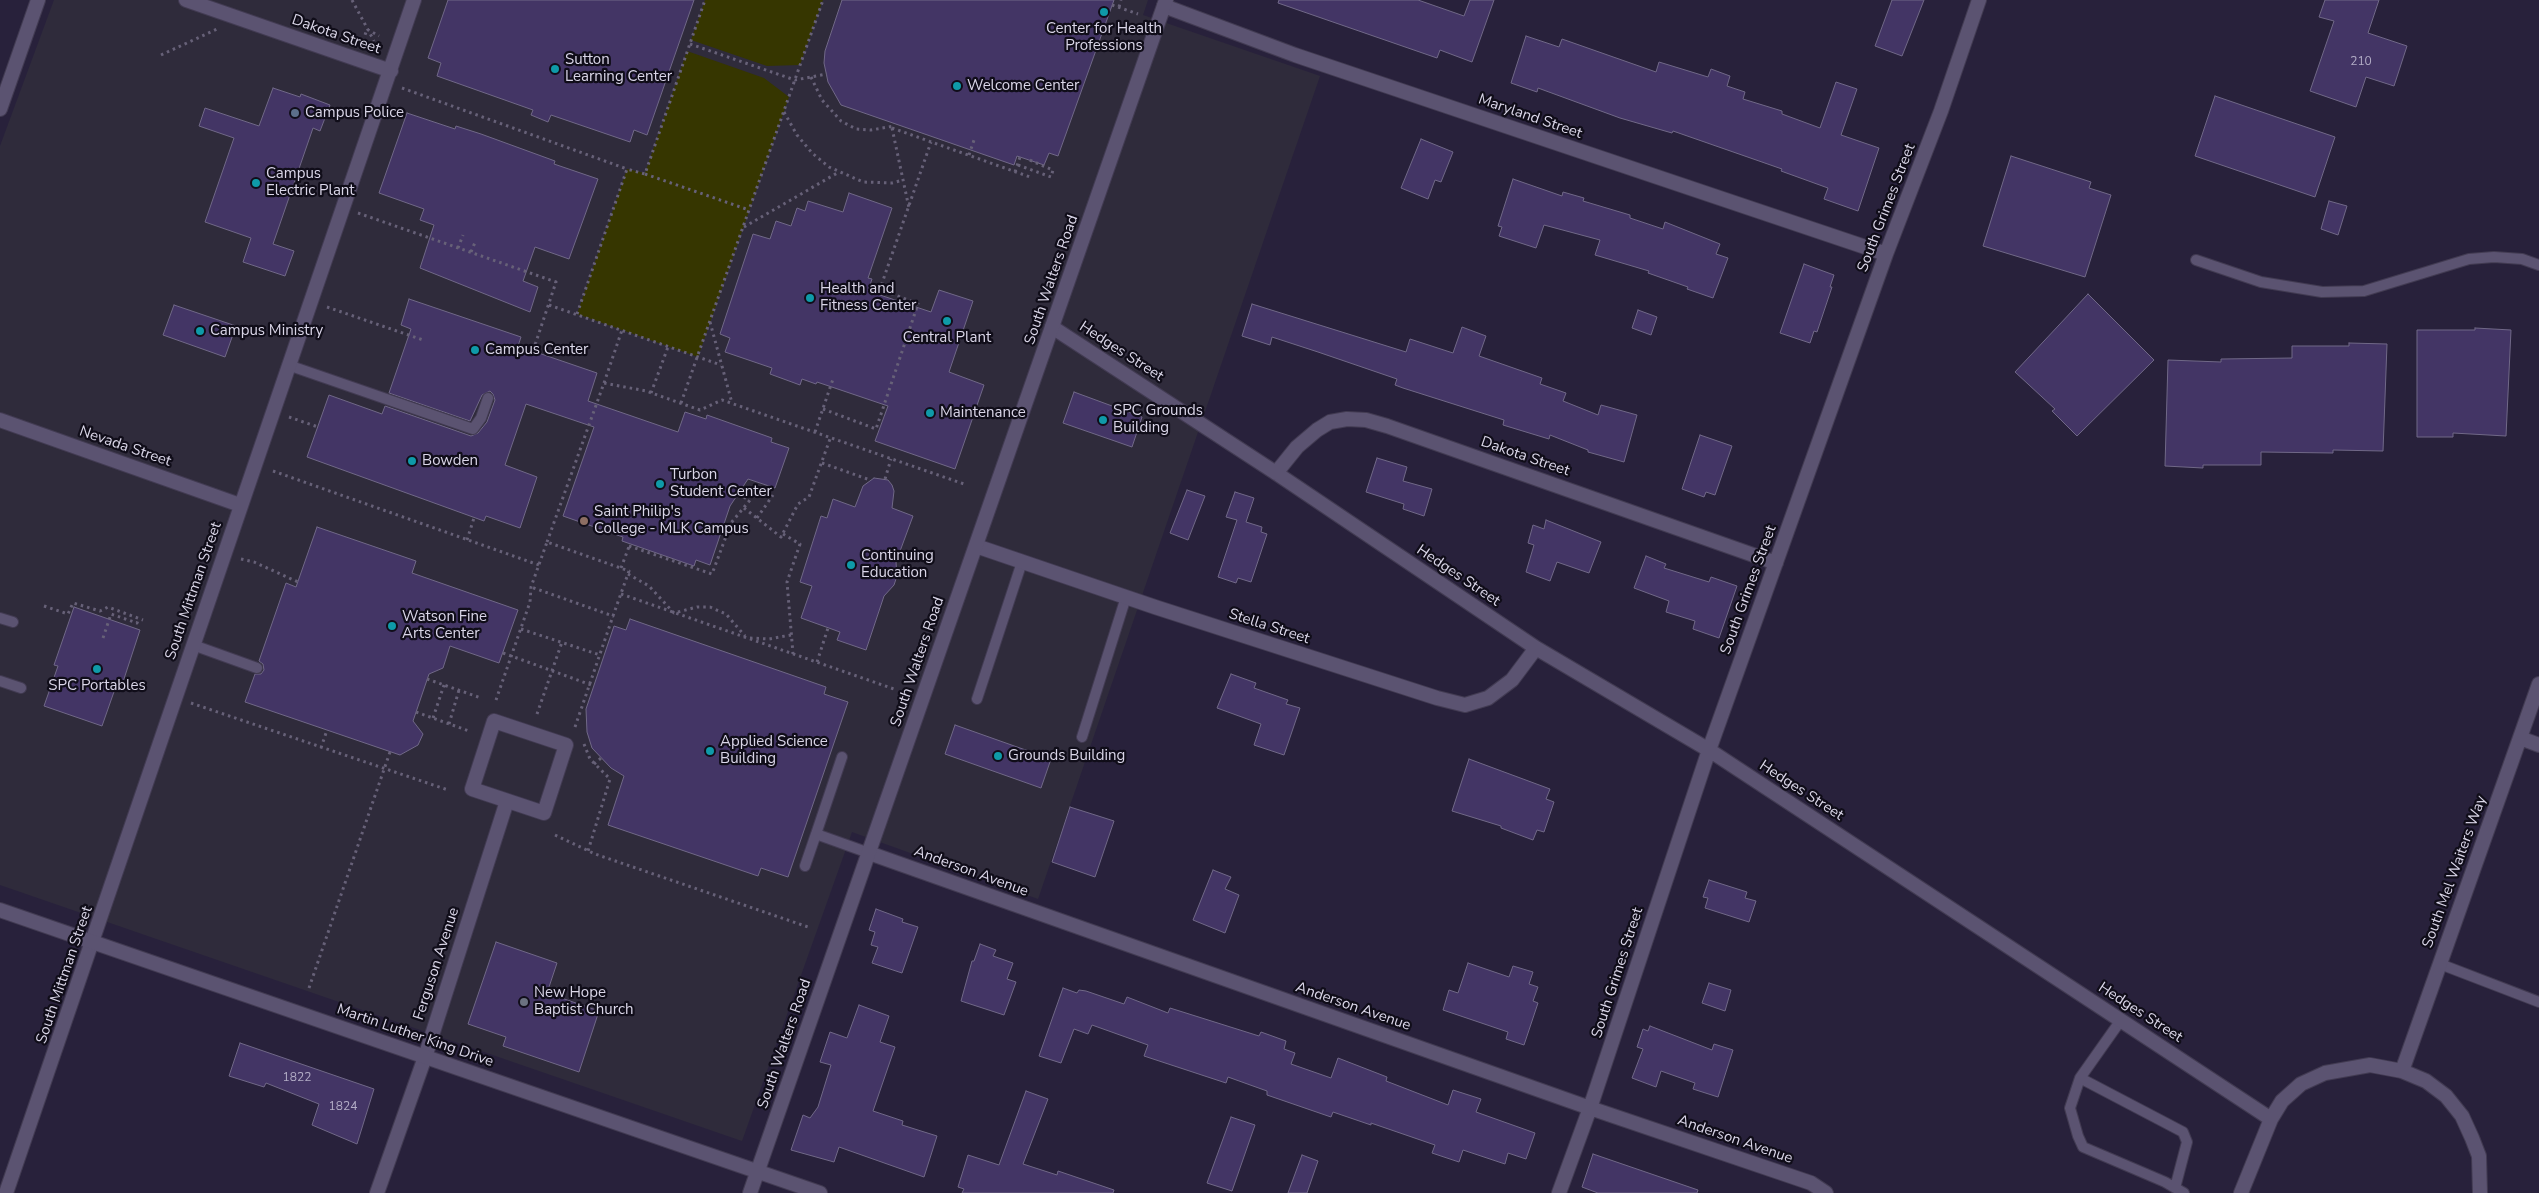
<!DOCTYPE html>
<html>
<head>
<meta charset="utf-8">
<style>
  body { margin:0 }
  canvas { display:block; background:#28213b }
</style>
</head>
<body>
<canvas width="2539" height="1193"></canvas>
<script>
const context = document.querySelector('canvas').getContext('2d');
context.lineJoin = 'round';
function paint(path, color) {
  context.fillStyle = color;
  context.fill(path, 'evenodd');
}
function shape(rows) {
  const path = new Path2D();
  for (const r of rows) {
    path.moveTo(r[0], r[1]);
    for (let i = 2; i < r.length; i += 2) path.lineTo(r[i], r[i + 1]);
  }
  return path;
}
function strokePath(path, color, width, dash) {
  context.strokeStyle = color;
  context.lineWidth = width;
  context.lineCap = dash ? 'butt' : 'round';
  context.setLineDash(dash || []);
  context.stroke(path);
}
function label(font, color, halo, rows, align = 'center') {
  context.font = font + ' "Nunito Sans",sans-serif';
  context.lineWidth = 4.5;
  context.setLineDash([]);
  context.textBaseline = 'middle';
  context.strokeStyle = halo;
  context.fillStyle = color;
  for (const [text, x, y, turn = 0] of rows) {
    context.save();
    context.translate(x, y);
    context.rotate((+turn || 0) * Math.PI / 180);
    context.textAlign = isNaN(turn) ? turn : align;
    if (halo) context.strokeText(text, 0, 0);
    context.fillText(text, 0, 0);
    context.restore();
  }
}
paint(shape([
  [54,0,1148,0,1143,15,1320,76,1038,899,852,832,742,1141,0,885,0,146]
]), '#2f2b3b');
paint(shape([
  [705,0,823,0,800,65,767,66,691,40],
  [687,51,764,78,789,97,698,357,577,314,627,169,645,173]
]), '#363600');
const building = shape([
  [448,0,694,0,647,135,634,130,630,142,551,115,548,122,531,115,533,110,437,76,441,63,428,58,448,0],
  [842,0,1114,0,1058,156,1049,153,1044,165,1017,156,1014,165,841,105,828,82,824,63,825,51,842,0],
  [1279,0,1418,0,1464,16,1470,0,1494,0,1472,62,1440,50,1437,58,1278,3,1279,0],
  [1892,0,1924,0,1902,56,1875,46,1892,0],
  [2325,0,2379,0,2368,33,2407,46,2394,86,2366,77,2356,107,2310,91,2334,21,2319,17,2325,0],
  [1526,36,1559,47,1562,39,1656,72,1659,62,1708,77,1711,69,1730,76,1727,86,1745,92,1743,99,1782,111,1782,114,1820,128,1836,82,1857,89,1841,135,1879,148,1858,211,1824,199,1828,188,1781,171,1782,169,1673,131,1672,133,1620,118,1538,88,1537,92,1511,83,1526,36],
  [273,88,300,97,301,94,330,105,320,131,313,128,273,244,294,251,285,276,243,262,251,238,205,222,234,138,199,126,205,108,259,126,273,88],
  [2215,96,2335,137,2315,197,2195,156,2215,96],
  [407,113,455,129,456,126,481,134,555,161,554,164,598,179,569,259,535,247,523,281,538,287,530,312,420,268,434,225,420,220,424,209,379,193,407,113],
  [1421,139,1453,152,1441,182,1435,180,1428,199,1401,188,1421,139],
  [2011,156,2091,182,2089,188,2111,195,2085,277,1983,246,2011,156],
  [1513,179,1562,196,1563,192,1584,198,1583,201,1630,215,1630,218,1663,229,1665,222,1720,244,1716,254,1728,258,1713,298,1687,289,1688,287,1648,273,1649,271,1595,255,1600,240,1544,225,1536,248,1499,236,1502,227,1498,226,1513,179],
  [849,193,892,208,868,278,872,279,868,291,931,312,939,290,973,301,949,372,984,385,955,469,875,441,888,406,817,382,816,384,802,379,800,385,770,374,772,368,725,352,730,338,720,334,753,234,770,239,776,221,791,226,797,208,805,211,808,201,843,212,849,193],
  [2329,201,2347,206,2338,235,2321,229,2329,201],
  [1804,264,1834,275,1830,287,1832,287,1817,332,1814,331,1810,343,1780,333,1804,264],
  [2088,294,2154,360,2077,436,2052,411,2055,409,2015,372,2088,294],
  [409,299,521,337,518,346,597,373,588,401,678,432,685,412,706,419,707,415,772,438,771,442,789,448,775,488,748,479,730,506,710,565,696,560,694,566,622,541,623,537,563,516,594,427,526,404,505,465,537,477,520,528,486,516,484,521,307,457,329,395,382,414,385,406,471,436,478,433,487,422,495,400,493,394,490,391,482,395,470,421,389,393,411,329,401,325,409,299],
  [1252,304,1406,352,1410,339,1453,353,1462,327,1486,336,1479,356,1542,378,1540,384,1566,393,1563,401,1598,415,1601,405,1637,415,1624,462,1588,452,1588,450,1550,435,1549,439,1503,425,1504,420,1403,388,1395,385,1397,379,1318,352,1272,337,1270,345,1242,336,1252,304],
  [174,305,236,326,225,357,163,335,174,305],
  [1638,310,1657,317,1651,335,1632,328,1638,310],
  [2475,328,2511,330,2506,436,2453,433,2453,437,2417,437,2417,330,2475,330,2475,328],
  [2349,343,2387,344,2383,451,2333,450,2333,453,2261,452,2261,465,2203,465,2203,468,2165,466,2168,360,2221,362,2221,359,2292,358,2292,346,2349,346,2349,343],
  [1074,392,1142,417,1132,447,1063,423,1074,392],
  [1700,435,1732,446,1715,495,1706,492,1704,497,1682,489,1700,435],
  [1377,458,1407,467,1403,481,1432,489,1424,516,1403,509,1404,504,1366,492,1377,458],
  [874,478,888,480,892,485,894,491,892,508,913,516,896,562,897,576,894,585,884,596,866,650,837,640,840,632,801,618,812,586,800,582,821,516,827,518,833,499,855,507,863,486,874,478],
  [1187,490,1205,496,1188,540,1170,533,1187,490],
  [1235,492,1254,498,1246,522,1262,527,1261,532,1267,534,1251,582,1238,578,1236,583,1218,577,1237,520,1226,517,1235,492],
  [1546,520,1601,542,1589,573,1557,562,1550,581,1526,572,1534,545,1528,543,1533,525,1544,529,1546,520],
  [317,527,416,561,412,573,518,610,499,663,450,646,443,668,429,674,413,721,423,734,418,745,400,755,245,702,255,674,261,674,264,670,263,664,259,661,286,583,296,587,317,527],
  [1646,556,1666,564,1664,568,1709,582,1711,577,1737,586,1719,638,1693,629,1695,621,1666,612,1669,601,1634,588,1646,556],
  [74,607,140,630,121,688,116,686,102,726,44,706,58,666,54,665,74,607],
  [630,619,826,687,824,694,848,702,788,877,761,868,758,876,608,825,624,776,611,768,592,748,587,732,586,709,614,626,626,630,630,619],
  [1231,674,1256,683,1254,688,1288,700,1286,704,1300,708,1284,755,1254,745,1261,724,1217,708,1231,674],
  [955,725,1051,759,1041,788,945,754,955,725],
  [1469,759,1550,789,1546,799,1554,802,1544,832,1537,830,1533,840,1501,828,1501,826,1452,811,1469,759],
  [1070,807,1114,821,1095,877,1052,862,1070,807],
  [1213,870,1231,877,1225,889,1239,895,1225,933,1193,920,1213,870],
  [1709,880,1747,892,1745,898,1756,901,1749,922,1705,908,1708,898,1703,897,1709,880],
  [876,909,903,919,902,922,918,927,902,973,872,963,878,947,871,945,875,932,869,930,876,909],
  [496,942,557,963,547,993,599,1011,579,1072,503,1046,506,1037,468,1024,496,942],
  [980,944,996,950,993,956,1013,963,1007,979,1016,982,1004,1015,961,1001,972,961,974,961,980,944],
  [1468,963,1509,977,1513,966,1533,972,1529,984,1538,987,1533,1001,1538,1003,1524,1045,1506,1039,1508,1032,1443,1010,1449,990,1458,993,1468,963],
  [1709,983,1731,990,1725,1011,1702,1003,1709,983],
  [1063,988,1077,993,1079,990,1086,991,1124,1004,1127,997,1168,1013,1170,1008,1259,1036,1261,1032,1286,1041,1284,1049,1295,1053,1291,1064,1331,1078,1338,1058,1387,1077,1386,1081,1448,1105,1453,1090,1481,1099,1476,1112,1535,1133,1526,1159,1508,1153,1505,1164,1463,1150,1459,1162,1432,1153,1435,1145,1371,1123,1371,1125,1333,1112,1331,1117,1267,1095,1267,1091,1228,1077,1226,1083,1144,1056,1148,1045,1092,1025,1088,1034,1074,1029,1061,1063,1039,1056,1063,988],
  [859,1005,889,1016,880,1042,895,1047,873,1111,903,1121,902,1125,937,1136,924,1177,839,1147,834,1162,791,1150,803,1115,810,1118,818,1107,831,1065,820,1062,830,1032,847,1038,859,1005],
  [1650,1026,1712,1050,1714,1044,1733,1050,1718,1097,1693,1089,1695,1083,1661,1071,1656,1087,1632,1078,1643,1049,1637,1047,1643,1029,1648,1031,1650,1026],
  [240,1043,374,1089,357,1144,312,1125,319,1104,266,1083,264,1087,229,1076,240,1043],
  [1026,1091,1048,1099,1023,1164,1057,1175,1058,1171,1114,1190,1113,1193,962,1193,964,1189,958,1187,968,1155,999,1165,1026,1091],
  [1231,1117,1255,1125,1232,1191,1207,1183,1231,1117],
  [1593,1154,1698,1190,1697,1193,1598,1193,1582,1187,1593,1154],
  [1302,1155,1318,1161,1307,1193,1288,1193,1302,1155]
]);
paint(building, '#433565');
strokePath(building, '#706887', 1);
const service = shape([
  [2196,260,2261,282,2322,292,2364,291,2469,259,2494,257,2522,259,2539,265],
  [288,365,473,429,481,418,488,398],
  [0,618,13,622],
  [193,645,257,668],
  [0,681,21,688],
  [977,699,1022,562],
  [1082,737,1126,597],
  [842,757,816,834,869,853],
  [805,866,816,834],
  [2440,964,2539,1002],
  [2121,1020,2080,1078,2070,1108,2078,1136,2083,1147,2165,1182,2184,1193],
  [2080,1078,2183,1132,2187,1142,2175,1188]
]);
const minor = shape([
  [186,0,391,71],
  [1164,6,1295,55,1886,254],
  [0,109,38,0],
  [1052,327,1276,473,1536,648,1709,750,2271,1119],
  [0,420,240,505],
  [1276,473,1297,447,1317,430,1330,422,1347,419,1366,420,1387,426,1776,563],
  [976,546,1155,607,1437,698,1465,705,1488,698,1512,680,1536,648],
  [494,721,566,745,544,813,472,789,494,721],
  [2520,738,2539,745],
  [869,853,1590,1108,1811,1183,1826,1193],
  [2402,1071,2539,684],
  [6,1193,414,0],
  [377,1193,425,1057,507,801],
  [1559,1193,1590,1108,1709,750,1886,254,1941,111,1979,0],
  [2241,1193,2271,1119,2282,1101,2301,1084,2325,1073,2370,1065,2402,1071,2426,1081,2446,1096,2462,1116,2472,1138,2479,1156,2480,1193]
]);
const secondary = shape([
  [0,910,820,1193],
  [750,1193,1166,0]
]);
strokePath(service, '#423b52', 12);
strokePath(minor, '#423b52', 16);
strokePath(secondary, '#423b52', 16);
strokePath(shape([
  [352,0,374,41],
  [1112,5,1138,14],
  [1119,7,1121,0],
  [363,41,367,29,379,36],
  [690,44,795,80,827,74],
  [161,55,217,29],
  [811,77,822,100,841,121,856,129,871,130,894,126],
  [402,88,627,169],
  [784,112,797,135,812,153,829,167,863,182,892,183,903,180],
  [892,128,1030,177],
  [892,128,909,208],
  [969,155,974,140],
  [1018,165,1051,177,1053,170,1027,159],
  [1015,172,1020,157],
  [645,174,749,210],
  [358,213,556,282,533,351],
  [744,227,839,172],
  [458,248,463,235],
  [471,252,476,240],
  [549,305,721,365],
  [327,307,423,340],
  [577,314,627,169,645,174,705,0],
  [710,322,732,403],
  [604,383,622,330],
  [651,393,668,347],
  [681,403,823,0],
  [823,409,876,429,918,304,880,289,931,142],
  [289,417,318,427],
  [815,432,833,379],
  [822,463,870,480],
  [273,471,539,565],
  [885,479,891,459],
  [739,493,749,501],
  [744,508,781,537,798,504,809,497,830,439],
  [757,518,773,495],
  [783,534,800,544,787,582,793,654],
  [467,540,474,518],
  [547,542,604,383,646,391,700,410,722,400,964,484],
  [629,546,712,574,731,523,760,488],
  [241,559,254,562,298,582],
  [621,568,630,544],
  [628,574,649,586,674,613,697,607,710,607,726,614,745,636],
  [621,594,894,689],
  [44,606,68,614,73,603,100,611,108,607,143,620],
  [521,629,600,655],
  [103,638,111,614,137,623,139,618],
  [750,638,769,639,791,635],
  [503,653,594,686],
  [817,662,828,628],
  [427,679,481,698],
  [496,700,530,602,531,587,547,542,629,571,613,616,531,587],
  [191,703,448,790],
  [416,712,469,731],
  [537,714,562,642],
  [433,718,444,685],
  [449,724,459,690],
  [575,727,613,616],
  [584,744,590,759,610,779,588,851],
  [321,748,327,730],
  [594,764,601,758],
  [555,835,595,854,811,928],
  [309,988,390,752]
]), '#676178', 3, [2.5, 4]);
strokePath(service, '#5b5371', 10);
strokePath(minor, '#5b5371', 14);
strokePath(secondary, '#5b5371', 14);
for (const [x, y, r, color] of [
  [1104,12,5,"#0f9aa8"],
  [555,69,5,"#0f9aa8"],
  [957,86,5,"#0f9aa8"],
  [295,113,5,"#5c6f8a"],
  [256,183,5,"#0f9aa8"],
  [810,298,5,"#0f9aa8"],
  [947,321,5,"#0f9aa8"],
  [200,331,5,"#0f9aa8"],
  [475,350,5,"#0f9aa8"],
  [930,413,5,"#0f9aa8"],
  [1103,420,5,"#0f9aa8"],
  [412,461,5,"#0f9aa8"],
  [660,484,5,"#0f9aa8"],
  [584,521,5,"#8d6e63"],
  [851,565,5,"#0f9aa8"],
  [392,626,5,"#0f9aa8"],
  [97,669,5,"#0f9aa8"],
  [710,751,5,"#0f9aa8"],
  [998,756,5,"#0f9aa8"],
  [524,1002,5,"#6b7280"]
]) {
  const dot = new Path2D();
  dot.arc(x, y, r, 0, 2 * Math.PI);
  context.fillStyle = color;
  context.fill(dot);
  strokePath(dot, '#100d19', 2);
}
label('12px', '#b4aec7', null, [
  ["210",2361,62],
  ["1822",297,1078],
  ["1824",343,1107]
]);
label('15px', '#dad6e8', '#100d19', [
  ["Center for Health",1104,29,"center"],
  ["Professions",1104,46,"center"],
  ["Sutton",565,60],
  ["Learning Center",565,77],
  ["Welcome Center",967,86],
  ["Campus Police",305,113],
  ["Campus",266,174],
  ["Electric Plant",266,191],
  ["Health and",820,289],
  ["Fitness Center",820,306],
  ["Campus Ministry",210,331],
  ["Central Plant",947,338,"center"],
  ["Campus Center",485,350],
  ["SPC Grounds",1113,411],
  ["Building",1113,428],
  ["Maintenance",940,413],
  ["Bowden",422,461],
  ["Turbon",670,475],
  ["Student Center",670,492],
  ["Saint Philip's",594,512],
  ["College - MLK Campus",594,529],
  ["Continuing",861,556],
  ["Education",861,573],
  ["Watson Fine",402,617],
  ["Arts Center",402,634],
  ["SPC Portables",97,686,"center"],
  ["Applied Science",720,742],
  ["Building",720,759],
  ["Grounds Building",1008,756],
  ["New Hope",534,993],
  ["Baptist Church",534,1010]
], 'left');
label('15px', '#dad6e8', '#100d19', [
  ["Dakota Street",336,35,19],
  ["Maryland Street",1530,117,19],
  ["South Grimes Street",1887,208,-69],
  ["South Walters Road",1052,280,-71],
  ["Hedges Street",1121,352,33],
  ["Nevada Street",125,447,19],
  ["Dakota Street",1525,457,19],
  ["Hedges Street",1458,576,34],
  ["South Grimes Street",1749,590,-70],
  ["South Mittman Street",194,591,-71],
  ["Stella Street",1269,627,18],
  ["South Walters Road",918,662,-71],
  ["Hedges Street",1801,791,33],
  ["Anderson Avenue",971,872,20],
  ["South Mel Waiters Way",2455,872,-70],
  ["Ferguson Avenue",437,964,-72],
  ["South Grimes Street",1618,973,-72],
  ["South Mittman Street",65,975,-71],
  ["Anderson Avenue",1353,1007,19],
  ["Hedges Street",2140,1013,33],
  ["Martin Luther King Drive",415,1036,19],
  ["South Walters Road",785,1044,-71],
  ["Anderson Avenue",1735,1140,19]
]);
</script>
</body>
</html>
